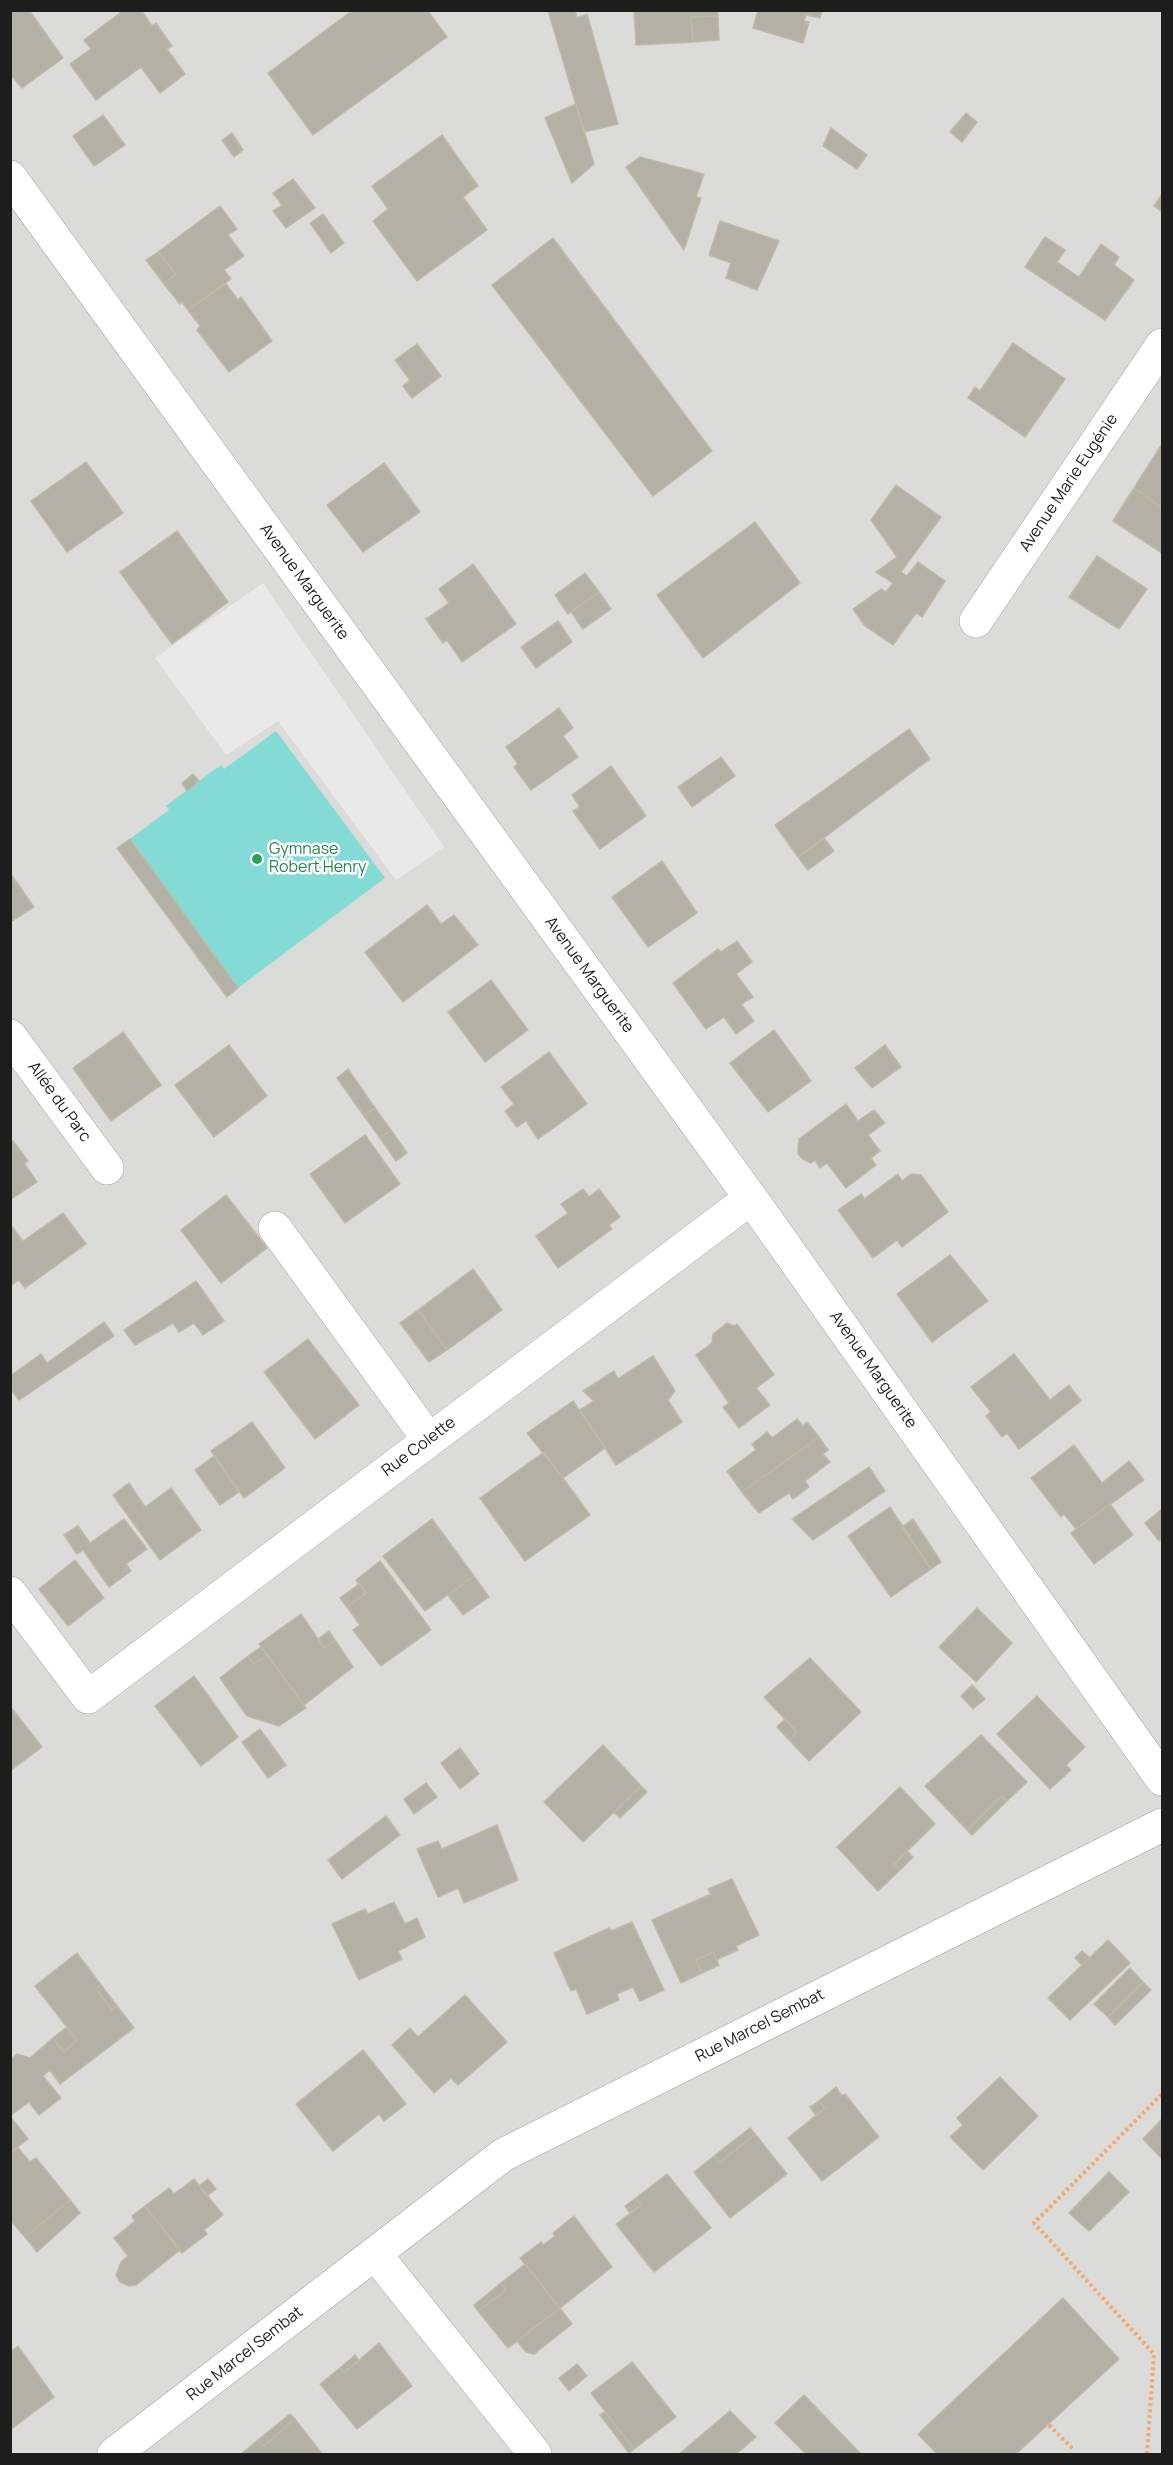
<!DOCTYPE html>
<html>
<head>
<meta charset="utf-8">
<style>
  body { margin:0 }
  #map { position:relative; width:1173px; height:2465px; overflow:hidden; background:#eeeee4; font-family:Manrope,sans-serif }
  canvas { display:block }
  .frame { position:absolute; inset:0; border:12px solid #1d1d1d; pointer-events:none }
</style>
</head>
<body>
<div id="map">
<canvas width="1173" height="2465"></canvas>
<div class="frame"></div>
</div>
<script>
const context = document.querySelector('canvas').getContext('2d');
context.lineJoin = 'round';
function paint(path, color) {
  context.fillStyle = color;
  context.fill(path, 'evenodd');
}
function shape(rows) {
  const path = new Path2D();
  for (const r of rows) {
    path.moveTo(r[0], r[1]);
    for (let i = 2; i < r.length; i += 2) path.lineTo(r[i], r[i + 1]);
  }
  return path;
}
function strokePath(path, color, width, dash) {
  context.strokeStyle = color;
  context.lineWidth = width;
  context.lineCap = dash ? 'butt' : 'round';
  context.setLineDash(dash || []);
  context.stroke(path);
}
function label(font, color, halo, rows, align = 'center') {
  context.font = font + ' Manrope,sans-serif';
  context.lineWidth = 5;
  context.setLineDash([]);
  context.textBaseline = 'middle';
  context.strokeStyle = halo;
  context.fillStyle = color;
  for (const [text, x, y, turn = 0] of rows) {
    context.save();
    context.translate(x, y);
    context.rotate((+turn || 0) * Math.PI / 180);
    context.textAlign = isNaN(turn) ? turn : align;
    if (halo) context.strokeText(text, 0, 0);
    context.fillText(text, 0, 0);
    context.restore();
  }
}
paint(shape([
  [11,11,1162,11,1162,2454,11,2454]
]), '#dbdbda');
paint(shape([
  [276,731,385,878,238,988,130,839,169,810,166,806,199,781,221,765,224,769]
]), '#84dbd5');
paint(shape([
  [263,583,444,847,396,880,278,721,226,755,155,658]
]), '#e9e9e9');
const building = shape([
  [10,10,29,10,63,58,22,88,10,74,10,10],
  [124,10,141,10,152,26,156,23,172,46,167,49,185,74,160,93,141,67,96,100,70,64,91,49,84,40,124,10],
  [353,10,427,10,447,37,313,135,268,73,353,10],
  [548,10,575,10,577,18,587,14,618,124,584,132,548,10],
  [634,10,717,10,718,16,691,17,693,42,636,45,634,10],
  [758,10,822,10,820,18,806,15,804,21,809,22,803,43,753,28,758,10],
  [718,16,719,40,693,42,691,17,718,16],
  [576,104,594,164,572,183,545,118,576,104],
  [966,113,977,122,962,142,950,132,966,113],
  [103,115,125,145,94,166,73,136,103,115],
  [831,128,867,155,857,169,823,146,831,128],
  [232,133,243,150,234,157,222,140,232,133],
  [442,135,478,186,463,197,487,230,417,281,373,221,388,209,372,186,442,135],
  [640,157,704,174,696,197,701,198,684,250,626,167,640,157],
  [293,179,315,208,286,228,273,211,282,205,273,193,293,179],
  [1162,194,1162,212,1154,206,1162,194],
  [220,206,237,229,228,235,244,256,224,270,231,279,188,310,182,302,180,304,164,284,176,274,158,252,220,206],
  [323,214,344,243,331,253,310,223,323,214],
  [720,221,779,241,757,290,726,278,731,263,709,255,720,221],
  [1045,237,1065,250,1057,262,1079,277,1101,244,1119,257,1114,265,1134,280,1105,320,1025,267,1045,237],
  [553,238,712,451,653,496,492,285,553,238],
  [158,252,176,274,164,284,146,260,158,252],
  [226,284,238,300,241,297,272,341,229,372,197,330,200,326,188,310,226,284],
  [1013,343,1065,379,1025,437,968,398,975,387,980,391,1013,343],
  [417,344,441,376,412,398,403,386,410,380,395,360,417,344],
  [1162,444,1162,508,1134,488,1162,444],
  [86,462,123,513,67,552,31,501,86,462],
  [384,463,420,512,363,552,327,505,384,463],
  [896,485,941,517,901,572,907,576,918,562,945,581,922,617,916,613,893,645,865,626,853,609,881,589,886,592,893,583,876,572,897,557,871,520,896,485],
  [1134,488,1162,508,1162,553,1113,521,1134,488],
  [755,522,800,583,703,658,657,595,755,522],
  [177,531,228,602,172,644,120,572,177,531],
  [1097,556,1147,589,1119,629,1069,597,1097,556],
  [473,564,516,624,462,662,447,640,443,643,426,619,449,603,439,589,473,564],
  [585,573,599,592,568,614,555,595,585,573],
  [599,592,611,609,583,629,571,612,599,592],
  [558,621,572,642,536,668,521,647,558,621],
  [559,708,573,728,563,736,578,757,531,790,514,767,518,764,506,747,559,708],
  [909,729,930,759,798,857,775,825,909,729],
  [721,757,735,776,692,807,678,787,721,757],
  [611,766,646,816,600,849,573,811,580,807,572,795,611,766],
  [193,774,199,781,187,791,182,783,193,774],
  [824,838,834,851,808,870,798,857,824,838],
  [130,839,238,988,227,997,117,848,130,839],
  [662,861,697,913,648,947,612,897,662,861],
  [10,873,34,907,10,922,10,873],
  [427,905,441,924,454,915,478,945,403,1002,365,952,427,905],
  [737,941,752,962,736,974,753,997,741,1004,754,1021,736,1034,724,1017,706,1029,673,983,718,949,721,952,737,941],
  [491,980,528,1030,485,1062,448,1012,491,980],
  [774,1030,811,1081,768,1112,730,1063,774,1030],
  [123,1032,161,1085,111,1121,73,1068,123,1032],
  [229,1045,267,1096,214,1137,175,1085,229,1045],
  [885,1045,901,1067,872,1088,855,1068,885,1045],
  [549,1052,587,1104,538,1139,526,1121,517,1127,505,1111,514,1104,501,1087,549,1052],
  [348,1069,375,1108,364,1116,337,1078,348,1069],
  [846,1104,858,1121,874,1110,885,1123,868,1135,880,1151,871,1158,876,1165,846,1188,827,1163,820,1168,815,1160,811,1163,804,1160,798,1154,798,1147,799,1139,846,1104],
  [375,1108,391,1130,380,1138,364,1116,375,1108],
  [391,1130,407,1153,396,1161,380,1138,391,1130],
  [365,1135,400,1184,345,1223,310,1174,365,1135],
  [13,1141,28,1161,24,1163,37,1182,10,1200,10,1143,13,1141],
  [898,1174,902,1181,911,1174,921,1175,948,1212,902,1247,897,1240,873,1258,838,1210,861,1194,864,1199,898,1174],
  [583,1189,589,1197,599,1189,620,1217,609,1225,612,1229,558,1268,536,1236,568,1213,561,1204,583,1189],
  [226,1195,267,1248,221,1283,181,1230,226,1195],
  [63,1213,86,1244,25,1288,19,1280,10,1286,10,1224,23,1241,63,1213],
  [950,1255,988,1301,932,1342,897,1294,950,1255],
  [473,1269,502,1310,447,1350,418,1310,473,1269],
  [196,1281,224,1321,203,1335,194,1323,179,1332,173,1323,135,1345,124,1330,196,1281],
  [418,1310,447,1350,429,1362,400,1323,418,1310],
  [104,1322,114,1336,19,1400,10,1388,10,1376,41,1354,47,1363,104,1322],
  [727,1323,734,1326,737,1324,774,1375,756,1388,770,1405,739,1428,723,1407,729,1403,696,1355,712,1343,713,1334,727,1323],
  [308,1339,359,1405,315,1439,264,1372,308,1339],
  [1014,1354,1050,1400,1069,1385,1081,1401,1019,1449,1007,1433,1002,1437,986,1416,991,1412,971,1387,1014,1354],
  [653,1356,675,1391,668,1400,682,1422,616,1465,580,1410,594,1401,583,1391,614,1371,618,1379,653,1356],
  [573,1401,605,1448,563,1478,527,1433,573,1401],
  [797,1419,803,1426,807,1422,819,1437,742,1492,727,1471,756,1450,752,1444,767,1432,772,1438,797,1419],
  [252,1422,285,1468,244,1498,211,1451,252,1422],
  [819,1437,828,1450,823,1454,830,1462,805,1481,809,1487,793,1499,789,1493,759,1513,742,1492,819,1437],
  [1074,1445,1102,1483,1129,1461,1144,1480,1076,1529,1064,1514,1061,1517,1031,1478,1074,1445],
  [544,1452,590,1515,525,1561,480,1498,544,1452],
  [214,1456,239,1492,220,1505,195,1470,214,1456],
  [869,1467,885,1491,813,1540,792,1519,869,1467],
  [129,1483,145,1507,171,1488,201,1530,160,1560,113,1495,129,1483],
  [1110,1504,1133,1535,1094,1564,1071,1533,1110,1504],
  [890,1507,931,1569,891,1597,848,1536,890,1507],
  [1162,1509,1162,1539,1159,1541,1145,1523,1162,1509],
  [124,1519,147,1549,126,1564,131,1571,109,1587,83,1550,77,1554,64,1535,78,1526,90,1543,124,1519],
  [432,1519,474,1576,425,1611,383,1556,432,1519],
  [913,1519,941,1562,931,1569,902,1527,913,1519],
  [75,1560,104,1598,68,1626,39,1589,75,1560],
  [380,1561,431,1630,381,1666,353,1630,360,1625,347,1607,366,1593,356,1580,380,1561],
  [474,1576,489,1597,463,1615,448,1595,474,1576],
  [359,1584,366,1593,347,1607,340,1598,359,1584],
  [977,1608,1012,1643,976,1682,939,1647,977,1608],
  [301,1614,324,1648,335,1640,353,1667,304,1705,259,1644,301,1614],
  [329,1631,335,1640,324,1648,318,1639,329,1631],
  [261,1647,267,1655,254,1664,248,1656,261,1647],
  [267,1655,306,1708,279,1726,247,1716,220,1678,248,1656,254,1664,267,1655],
  [810,1658,861,1712,809,1761,789,1740,797,1732,764,1697,810,1658],
  [194,1676,238,1737,201,1766,155,1706,194,1676],
  [972,1685,985,1699,973,1709,961,1696,972,1685],
  [1037,1696,1085,1747,1066,1765,1071,1770,1050,1789,997,1734,1037,1696],
  [10,1706,42,1747,10,1771,10,1706],
  [785,1719,797,1732,789,1740,777,1727,785,1719],
  [260,1729,286,1765,268,1778,242,1742,260,1729],
  [981,1735,1027,1782,1006,1802,1002,1796,967,1830,925,1786,981,1735],
  [603,1745,641,1786,583,1842,544,1802,603,1745],
  [460,1748,479,1774,460,1789,441,1763,460,1748],
  [426,1783,437,1797,414,1814,404,1799,426,1783],
  [641,1786,647,1792,620,1818,614,1812,641,1786],
  [900,1787,935,1824,894,1864,900,1870,878,1891,837,1847,900,1787],
  [1002,1796,1006,1802,972,1835,967,1830,1002,1796],
  [386,1816,400,1835,342,1879,328,1860,386,1816],
  [497,1825,518,1880,464,1903,458,1888,438,1897,417,1849,438,1841,442,1849,497,1825],
  [907,1851,913,1857,900,1870,894,1864,907,1851],
  [732,1879,759,1935,736,1946,738,1950,716,1960,713,1952,696,1960,702,1973,681,1983,652,1920,711,1894,708,1889,732,1879],
  [394,1902,405,1924,417,1918,425,1937,398,1951,402,1959,359,1980,332,1924,365,1909,368,1914,394,1902],
  [632,1922,664,1990,640,2001,633,1987,617,1994,619,2000,587,2014,576,1989,571,1991,554,1953,609,1928,611,1931,632,1922],
  [1108,1940,1130,1963,1070,2020,1048,1998,1108,1940],
  [1082,1951,1090,1958,1082,1965,1075,1958,1082,1951],
  [713,1952,719,1965,702,1973,696,1960,713,1952],
  [77,1953,101,1985,96,1988,112,2010,117,2006,134,2028,60,2084,50,2070,43,2076,61,2098,39,2115,29,2102,10,2116,10,2060,17,2054,30,2058,53,2038,64,2052,77,2040,35,1986,77,1953],
  [1130,1968,1143,1982,1108,2017,1094,2004,1130,1968],
  [1143,1982,1151,1990,1115,2025,1108,2017,1143,1982],
  [101,1985,117,2006,112,2010,96,1988,101,1985],
  [465,1995,507,2042,458,2085,451,2078,434,2093,392,2045,410,2028,418,2037,465,1995],
  [67,2027,77,2040,64,2052,53,2038,67,2027],
  [363,2050,406,2104,384,2121,379,2114,333,2151,296,2104,363,2050],
  [1000,2077,1038,2116,983,2170,950,2137,963,2125,957,2118,1000,2077],
  [836,2087,842,2096,845,2094,879,2137,822,2181,788,2138,825,2108,819,2101,836,2087],
  [819,2101,825,2108,816,2116,810,2107,819,2101],
  [10,2116,28,2139,10,2153,10,2116],
  [1162,2119,1162,2159,1143,2139,1162,2119],
  [750,2128,755,2134,719,2163,714,2156,750,2128],
  [755,2134,787,2174,730,2218,694,2172,714,2156,719,2163,755,2134],
  [18,2148,30,2162,36,2158,70,2200,25,2237,10,2220,10,2153,18,2148],
  [1109,2172,1129,2192,1089,2231,1069,2213,1109,2172],
  [667,2174,711,2228,654,2272,616,2224,641,2205,636,2198,667,2174],
  [194,2179,223,2215,204,2230,207,2234,182,2253,145,2206,169,2188,174,2194,194,2179],
  [208,2179,216,2189,207,2196,199,2186,208,2179],
  [636,2198,641,2205,630,2213,625,2206,636,2198],
  [70,2200,80,2213,37,2252,25,2237,70,2200],
  [145,2206,180,2250,136,2285,129,2286,120,2282,116,2275,121,2262,128,2256,114,2238,135,2221,132,2216,145,2206],
  [574,2216,612,2267,560,2308,520,2258,541,2242,543,2245,555,2236,553,2233,574,2216],
  [525,2264,560,2308,508,2348,478,2311,506,2290,501,2283,525,2264],
  [501,2283,506,2290,478,2311,474,2305,501,2283],
  [1063,2298,1119,2359,1016,2454,937,2454,918,2434,1063,2298],
  [560,2308,572,2324,534,2354,526,2352,517,2341,560,2308],
  [379,2343,412,2386,357,2429,320,2384,340,2368,344,2373,379,2343],
  [18,2346,54,2397,10,2430,10,2352,18,2346],
  [355,2355,359,2361,344,2373,340,2368,355,2355],
  [632,2362,676,2417,634,2449,591,2393,632,2362],
  [577,2364,587,2376,569,2391,559,2378,577,2364],
  [804,2395,861,2454,806,2454,775,2423,804,2395],
  [730,2411,756,2437,736,2454,679,2454,730,2411],
  [605,2412,634,2449,629,2453,600,2415,605,2412],
  [290,2414,295,2419,264,2446,258,2440,290,2414],
  [295,2419,322,2454,241,2454,258,2440,264,2446,295,2419]
]);
paint(building, '#b3b1a6');
strokePath(building, '#bfb9a6', 1.5);
const minor = shape([
  [10,177,763,1215,1162,1779],
  [976,621,1162,345],
  [10,1036,107,1168],
  [275,1228,429,1440],
  [10,1593,88,1697,751,1198],
  [375,2254,535,2454],
  [114,2454,503,2155,1162,1825]
]);
strokePath(minor, '#a4a4a4', 34);
strokePath(shape([
  [1049,2425,1073,2449],
  [1147,2454,1154,2354,1034,2223,1162,2094]
]), '#f4a86e', 4, [3, 3]);
strokePath(minor, '#fff', 33);
for (const [x, y, r, color] of [
  [257,859,6,"#2e9e5b"]
]) {
  const dot = new Path2D();
  dot.arc(x, y, r, 0, 2 * Math.PI);
  context.fillStyle = color;
  context.fill(dot);
  strokePath(dot, '#fff', 2);
}
label('16px', '#1d1d1d', '#fff', [
  ["Avenue Marie Eugénie",1069,483,-56],
  ["Avenue Marguerite",304,582,54],
  ["Avenue Marguerite",589,975,54],
  ["Allée du Parc",59,1102,54],
  ["Avenue Marguerite",873,1370,55],
  ["Rue Colette",419,1447,-37],
  ["Rue Marcel Sembat",760,2026,-27],
  ["Rue Marcel Sembat",245,2354,-38]
]);
label('16px', '#27864d', '#fff', [
  ["Gymnase",269,850],
  ["Robert Henry",269,868]
], 'left');
</script>
</body>
</html>
